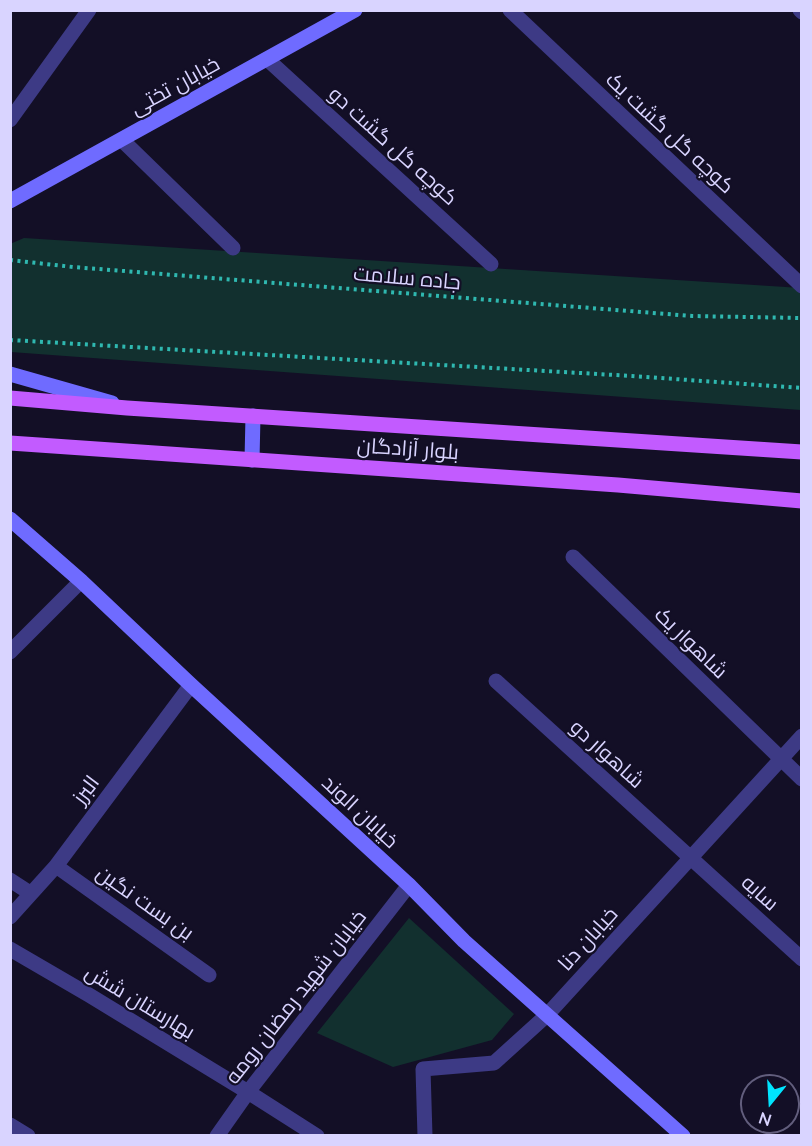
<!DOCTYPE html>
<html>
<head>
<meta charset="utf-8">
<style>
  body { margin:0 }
  #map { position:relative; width:812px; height:1146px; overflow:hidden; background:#130f26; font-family:Lato,sans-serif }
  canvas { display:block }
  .frame { position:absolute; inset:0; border:12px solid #d9d4ff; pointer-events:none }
  .north { position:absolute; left:740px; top:1074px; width:60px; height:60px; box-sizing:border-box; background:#130f26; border:2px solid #625e7d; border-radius:50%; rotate:198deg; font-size:16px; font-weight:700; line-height:24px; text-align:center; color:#d9d4ff }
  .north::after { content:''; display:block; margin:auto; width:21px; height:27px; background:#00e5ff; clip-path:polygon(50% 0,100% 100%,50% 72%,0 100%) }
</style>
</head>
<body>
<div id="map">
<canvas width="812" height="1146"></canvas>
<div class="frame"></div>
<div class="north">N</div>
</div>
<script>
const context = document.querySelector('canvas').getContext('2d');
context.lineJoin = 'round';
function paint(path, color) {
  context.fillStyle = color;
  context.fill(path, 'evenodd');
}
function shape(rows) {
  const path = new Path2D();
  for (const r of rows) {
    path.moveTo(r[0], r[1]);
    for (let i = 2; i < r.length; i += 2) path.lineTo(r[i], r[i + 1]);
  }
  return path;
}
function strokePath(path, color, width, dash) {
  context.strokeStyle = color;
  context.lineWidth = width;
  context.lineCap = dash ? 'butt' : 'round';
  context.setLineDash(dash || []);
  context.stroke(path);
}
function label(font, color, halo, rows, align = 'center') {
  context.font = font + ' Lato,Cairo,sans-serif';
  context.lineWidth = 4.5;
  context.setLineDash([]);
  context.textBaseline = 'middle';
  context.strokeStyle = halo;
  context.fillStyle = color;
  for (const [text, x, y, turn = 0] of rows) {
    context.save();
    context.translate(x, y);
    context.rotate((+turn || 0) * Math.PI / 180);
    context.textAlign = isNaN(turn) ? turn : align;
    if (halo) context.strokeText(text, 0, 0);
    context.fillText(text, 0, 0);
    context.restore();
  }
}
paint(shape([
  [24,238,801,288,801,410,11,352,10,244],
  [409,918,514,1014,492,1040,393,1067,317,1033]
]), '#12302f');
strokePath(shape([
  [10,260,73,267,692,316,802,318],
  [10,340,632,376,802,388]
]), '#2fb8b0', 4, [3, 4.5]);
strokePath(shape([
  [510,10,802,286],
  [800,10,802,12],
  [267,59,491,264],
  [10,120,89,10],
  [122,140,233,248],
  [573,557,802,779],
  [10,652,81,581],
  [496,681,802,959],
  [56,866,209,975],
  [10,880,30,893],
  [10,917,56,866,191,685],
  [10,949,89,995,248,1092,317,1136],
  [10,1125,28,1136],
  [217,1136,248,1092,409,885],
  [425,1136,423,1069,494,1063,547,1015,802,736]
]), '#3d3a85', 15);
strokePath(shape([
  [10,201,355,10],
  [10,374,112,403],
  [252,460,253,416],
  [10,519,81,581,191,685,409,885,464,941,683,1136]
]), '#6f6bff', 15);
strokePath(shape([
  [10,398,127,408,802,452],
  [10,443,618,485,802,501]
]), '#c25bff', 15);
label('21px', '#d9d4ff', '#130f26', [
  ["خیابان تختی",175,86,-29],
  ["کوچه گل گشت یک",670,133,43],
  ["کوچه گل گشت دو",393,146,42],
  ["جاده سلامت",407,278,5],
  ["بلوار آزادگان",408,449,4],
  ["شاهوار یک",691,643,44],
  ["شاهوار دو",607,754,42],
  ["البرز",86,790,-53],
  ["خیابان الوند",360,812,43],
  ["سایه",760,893,42],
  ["بن بست نگین",145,903,35],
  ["خیابان دنا",588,939,-48],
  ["خیابان شهید رمضان رومه",296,997,-52],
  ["بهارستان شش",140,1002,31]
]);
</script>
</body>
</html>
